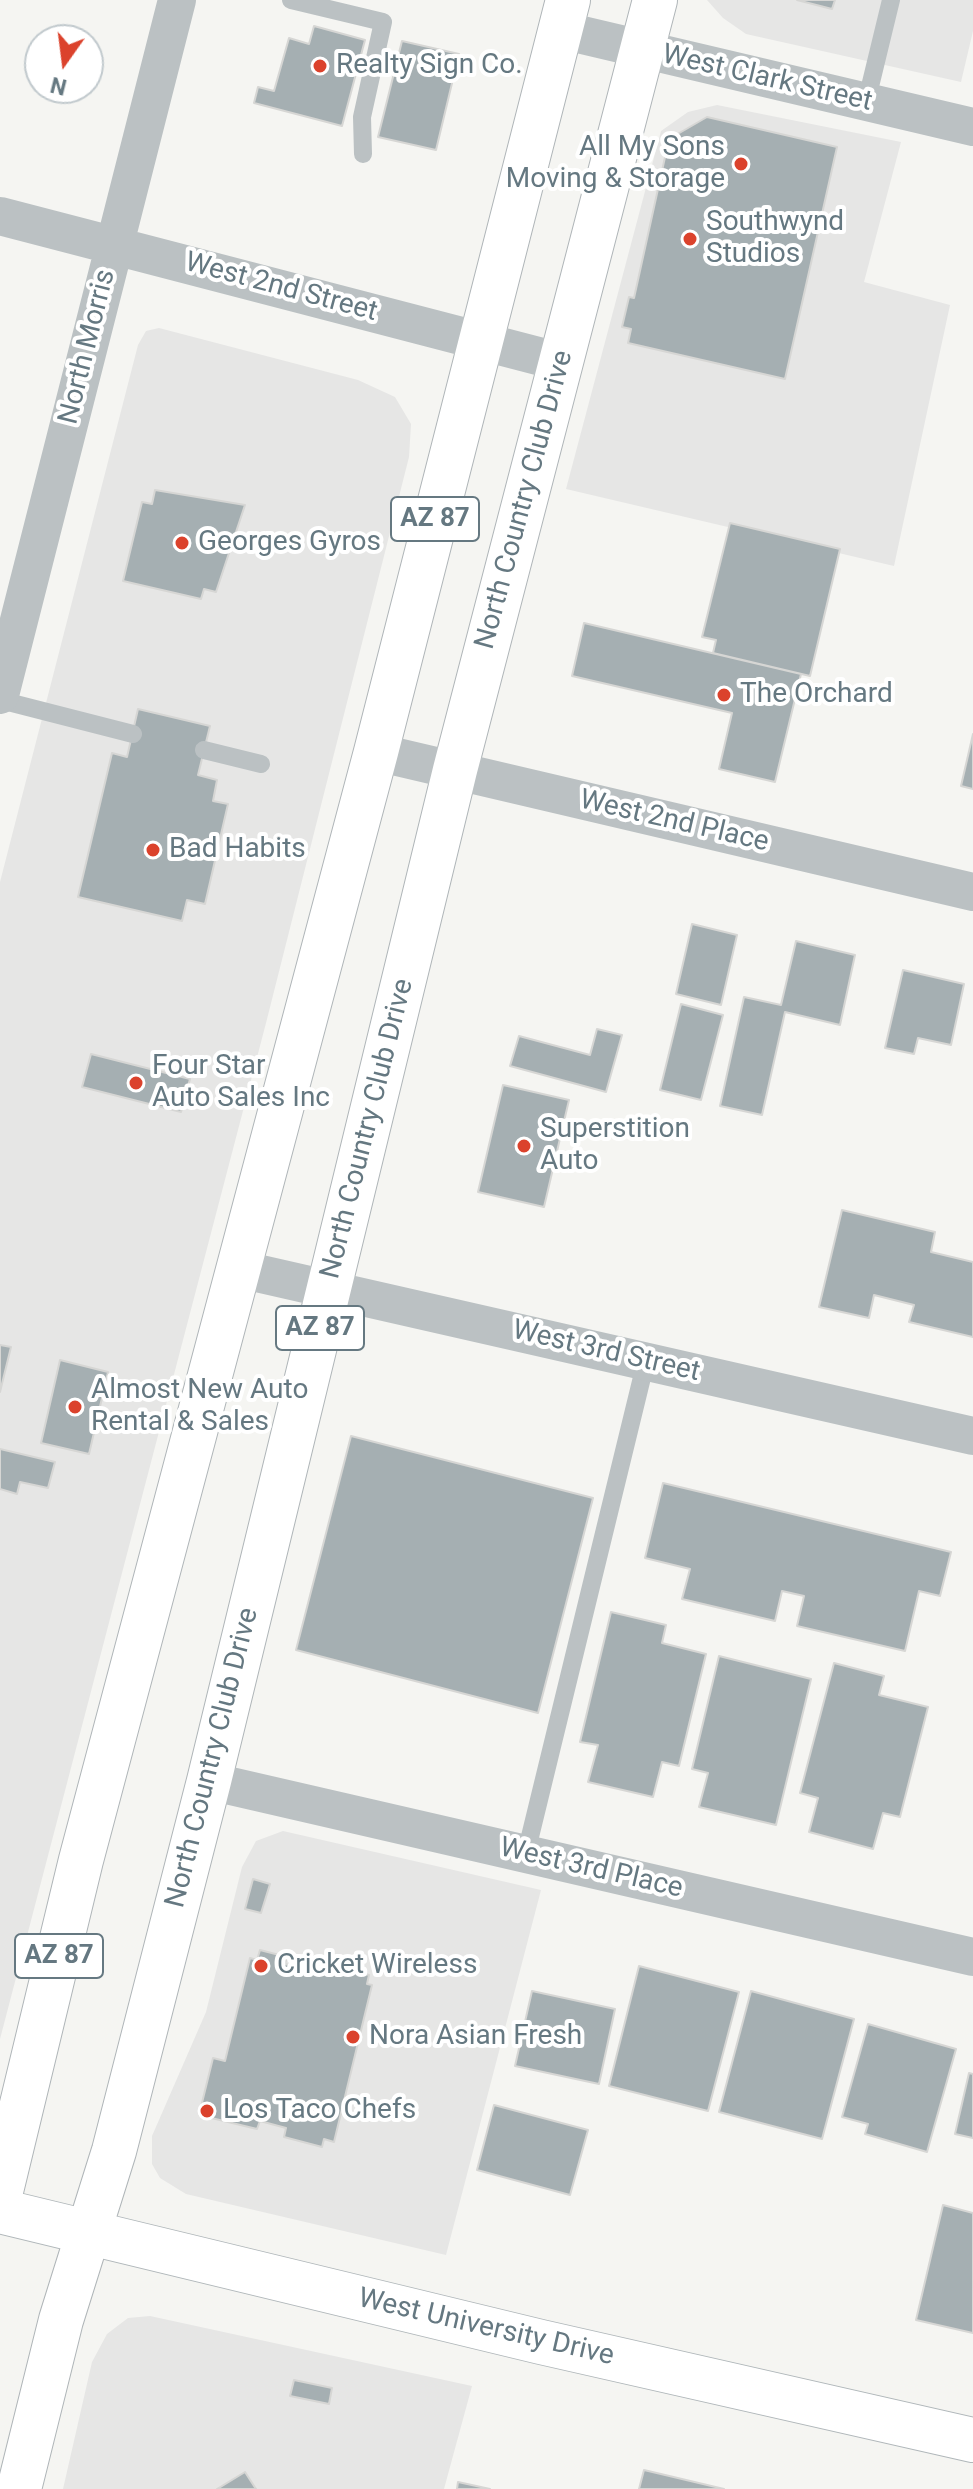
<!DOCTYPE html>
<html>
<head>
<meta charset="utf-8">
<style>
  body { margin:0 }
  #map { position:relative; width:973px; height:2489px; overflow:hidden; background:#f5f5f2; font-family:Roboto,sans-serif }
  canvas { display:block }
  .north { position:absolute; left:24px; top:24px; width:80px; height:80px; box-sizing:border-box; background:#fff; border:2px solid #c1c9cd; border-radius:50%; rotate:194deg; font-size:22px; font-weight:700; line-height:32px; text-align:center; color:#657881 }
  .north::after { content:''; display:block; margin:auto; width:28px; height:36px; background:#db422c; clip-path:polygon(50% 0,100% 100%,50% 72%,0 100%) }
</style>
</head>
<body>
<div id="map">
<canvas width="973" height="2489"></canvas>
<div class="north">N</div>
</div>
<script>
const context = document.querySelector('canvas').getContext('2d');
context.lineJoin = 'round';
function paint(path, color) {
  context.fillStyle = color;
  context.fill(path, 'evenodd');
}
function shape(rows) {
  const path = new Path2D();
  for (const r of rows) {
    path.moveTo(r[0], r[1]);
    for (let i = 2; i < r.length; i += 2) path.lineTo(r[i], r[i + 1]);
  }
  return path;
}
function strokePath(path, color, width, dash) {
  context.strokeStyle = color;
  context.lineWidth = width;
  context.lineCap = dash ? 'butt' : 'round';
  context.setLineDash(dash || []);
  context.stroke(path);
}
function label(font, color, halo, rows, align = 'center') {
  context.font = font + ' Roboto,sans-serif';
  context.lineWidth = 8;
  context.setLineDash([]);
  context.textBaseline = 'middle';
  context.strokeStyle = halo;
  context.fillStyle = color;
  for (const [text, x, y, turn = 0] of rows) {
    context.save();
    context.translate(x, y);
    context.rotate((+turn || 0) * Math.PI / 180);
    context.textAlign = isNaN(turn) ? turn : align;
    if (halo) context.strokeText(text, 0, 0);
    context.fillText(text, 0, 0);
    context.restore();
  }
}
paint(shape([
  [707,0,973,0,973,31,961,82,746,34,723,18],
  [717,105,901,142,864,282,950,305,894,566,566,489,661,131,688,112],
  [159,328,358,380,395,397,411,424,409,457,266,1023,0,2039,0,882,138,345,146,331],
  [283,1831,541,1890,446,2255,186,2194,160,2178,152,2164,152,2136,206,2012,242,1867,256,1841],
  [150,2316,472,2386,444,2489,63,2489,92,2362,107,2334,128,2318]
]), '#e6e6e5');
const building = shape([
  [797,0,835,0,832,9,797,0],
  [314,26,365,40,342,126,254,103,258,87,274,91,289,38,309,44,314,26],
  [402,41,459,54,436,150,378,137,402,41],
  [707,117,837,147,785,379,628,343,631,329,622,327,629,297,634,298,669,139,707,117],
  [155,490,245,505,216,592,204,589,201,599,123,581,142,502,152,504,155,490],
  [730,523,840,549,810,676,713,653,716,640,702,637,730,523],
  [584,623,801,674,775,782,719,769,732,713,572,676,584,623],
  [138,709,210,726,198,775,217,780,213,801,228,804,205,904,187,900,182,921,78,897,112,753,127,757,138,709],
  [973,734,973,789,961,786,973,734],
  [692,924,737,935,721,1005,676,994,692,924],
  [796,941,855,955,840,1025,785,1012,762,1115,720,1106,744,997,781,1005,796,941],
  [903,970,964,984,951,1045,918,1038,914,1054,885,1048,903,970],
  [681,1004,723,1015,701,1100,660,1090,681,1004],
  [597,1029,622,1035,606,1092,510,1066,519,1036,590,1055,597,1029],
  [91,1054,190,1079,181,1112,82,1087,91,1054],
  [503,1085,569,1100,544,1207,478,1192,503,1085],
  [842,1210,935,1232,931,1252,973,1262,973,1337,909,1322,914,1305,874,1295,869,1318,819,1307,842,1210],
  [0,1345,11,1347,0,1392,0,1345],
  [60,1360,108,1372,89,1454,41,1443,60,1360],
  [351,1436,593,1498,538,1713,296,1650,351,1436],
  [0,1449,55,1462,48,1488,20,1482,17,1494,0,1489,0,1449],
  [663,1483,951,1552,940,1596,919,1591,905,1651,797,1626,804,1596,782,1591,775,1621,682,1599,690,1569,645,1558,663,1483],
  [611,1612,666,1625,662,1643,706,1654,679,1766,662,1762,653,1797,588,1782,598,1745,580,1742,611,1612],
  [719,1656,811,1679,776,1825,699,1807,708,1773,692,1769,719,1656],
  [834,1663,884,1676,879,1695,928,1707,900,1817,883,1813,873,1849,809,1832,818,1798,800,1793,834,1663],
  [253,1879,270,1884,261,1913,245,1909,253,1879],
  [260,1950,287,1957,285,1964,298,1967,300,1960,316,1964,315,1971,327,1974,330,1965,369,1975,367,1984,372,1985,334,2142,324,2139,322,2147,284,2137,286,2128,260,2121,257,2129,199,2115,213,2058,225,2061,250,1958,257,1960,260,1950],
  [639,1966,739,1992,708,2111,609,2086,639,1966],
  [532,1991,615,2009,599,2084,515,2066,532,1991],
  [751,1991,854,2019,822,2139,719,2112,751,1991],
  [868,2024,956,2049,927,2152,865,2134,868,2124,842,2117,868,2024],
  [969,2073,973,2074,973,2138,955,2134,969,2073],
  [494,2105,588,2130,570,2195,477,2170,494,2105],
  [943,2205,973,2213,973,2333,916,2320,943,2205],
  [294,2380,332,2388,329,2404,290,2396,294,2380],
  [644,2470,724,2489,639,2489,644,2470],
  [245,2472,256,2489,217,2489,245,2472],
  [458,2482,490,2489,457,2489,458,2482]
]);
paint(building, '#a5afb2');
strokePath(building, '#d6d6d4', 2);
const secondary = shape([
  [0,2211,541,2342,973,2440]
]);
const primary = shape([
  [0,2195,81,1860,376,752,568,0],
  [19,2489,61,2320,114,2151,209,1781,455,770,655,0]
]);
strokePath(secondary, '#b0b7ba', 46);
strokePath(primary, '#afb5b8', 46);
strokePath(shape([
  [291,0,383,22,362,117,363,154],
  [866,103,891,0],
  [0,700,133,734],
  [204,750,261,764],
  [526,1853,646,1361]
]), '#bbc1c3', 18);
strokePath(shape([
  [561,30,973,127],
  [0,216,561,362],
  [0,695,177,0],
  [376,752,973,892],
  [239,1269,973,1436],
  [209,1781,973,1957]
]), '#bbc1c3', 38);
strokePath(secondary, '#fff', 44);
strokePath(primary, '#fff', 44);
for (const [x, y, r, color] of [
  [320,66,8,"#db422c"],
  [741,164,8,"#db422c"],
  [690,239,8,"#db422c"],
  [182,543,8,"#db422c"],
  [724,695,8,"#db422c"],
  [153,850,8,"#db422c"],
  [136,1083,8,"#db422c"],
  [524,1146,8,"#db422c"],
  [75,1407,8,"#db422c"],
  [261,1966,8,"#db422c"],
  [353,2037,8,"#db422c"],
  [207,2111,8,"#db422c"]
]) {
  const dot = new Path2D();
  dot.arc(x, y, r, 0, 2 * Math.PI);
  context.fillStyle = color;
  context.fill(dot);
  strokePath(dot, '#fff', 3);
}
for (const [x, y, w] of [
  [435,519,88],
  [320,1328,88],
  [59,1956,88]
]) {
  const box = new Path2D();
  box.roundRect(x - w / 2, y - 22, w, 44, 6);
  context.fillStyle = '#fff';
  context.fill(box);
  strokePath(box, '#657881', 2);
}
label('bold 26px', '#657881', null, [
  ["AZ 87",435,519],
  ["AZ 87",320,1328],
  ["AZ 87",59,1956]
]);
label('28px', '#657881', '#fff', [
  ["Realty Sign Co.",336,66],
  ["All My Sons",725,148,"right"],
  ["Moving & Storage",725,180,"right"],
  ["Southwynd",706,223],
  ["Studios",706,255],
  ["Georges Gyros",198,543],
  ["The Orchard",740,695],
  ["Bad Habits",169,850],
  ["Four Star",152,1067],
  ["Auto Sales Inc",152,1099],
  ["Superstition",540,1130],
  ["Auto",540,1162],
  ["Almost New Auto",91,1391],
  ["Rental & Sales",91,1423],
  ["Cricket Wireless",277,1966],
  ["Nora Asian Fresh",369,2037],
  ["Los Taco Chefs",223,2111]
], 'left');
label('28px', '#657881', '#fff', [
  ["West Clark Street",767,79,13],
  ["West 2nd Street",281,288,15],
  ["North Morris",88,347,-76],
  ["North Country Club Drive",525,500,-75],
  ["West 2nd Place",674,822,13],
  ["North Country Club Drive",368,1129,-76],
  ["West 3rd Street",606,1352,13],
  ["North Country Club Drive",213,1758,-76],
  ["West 3rd Place",591,1869,13],
  ["West University Drive",486,2328,13]
]);
</script>
</body>
</html>
